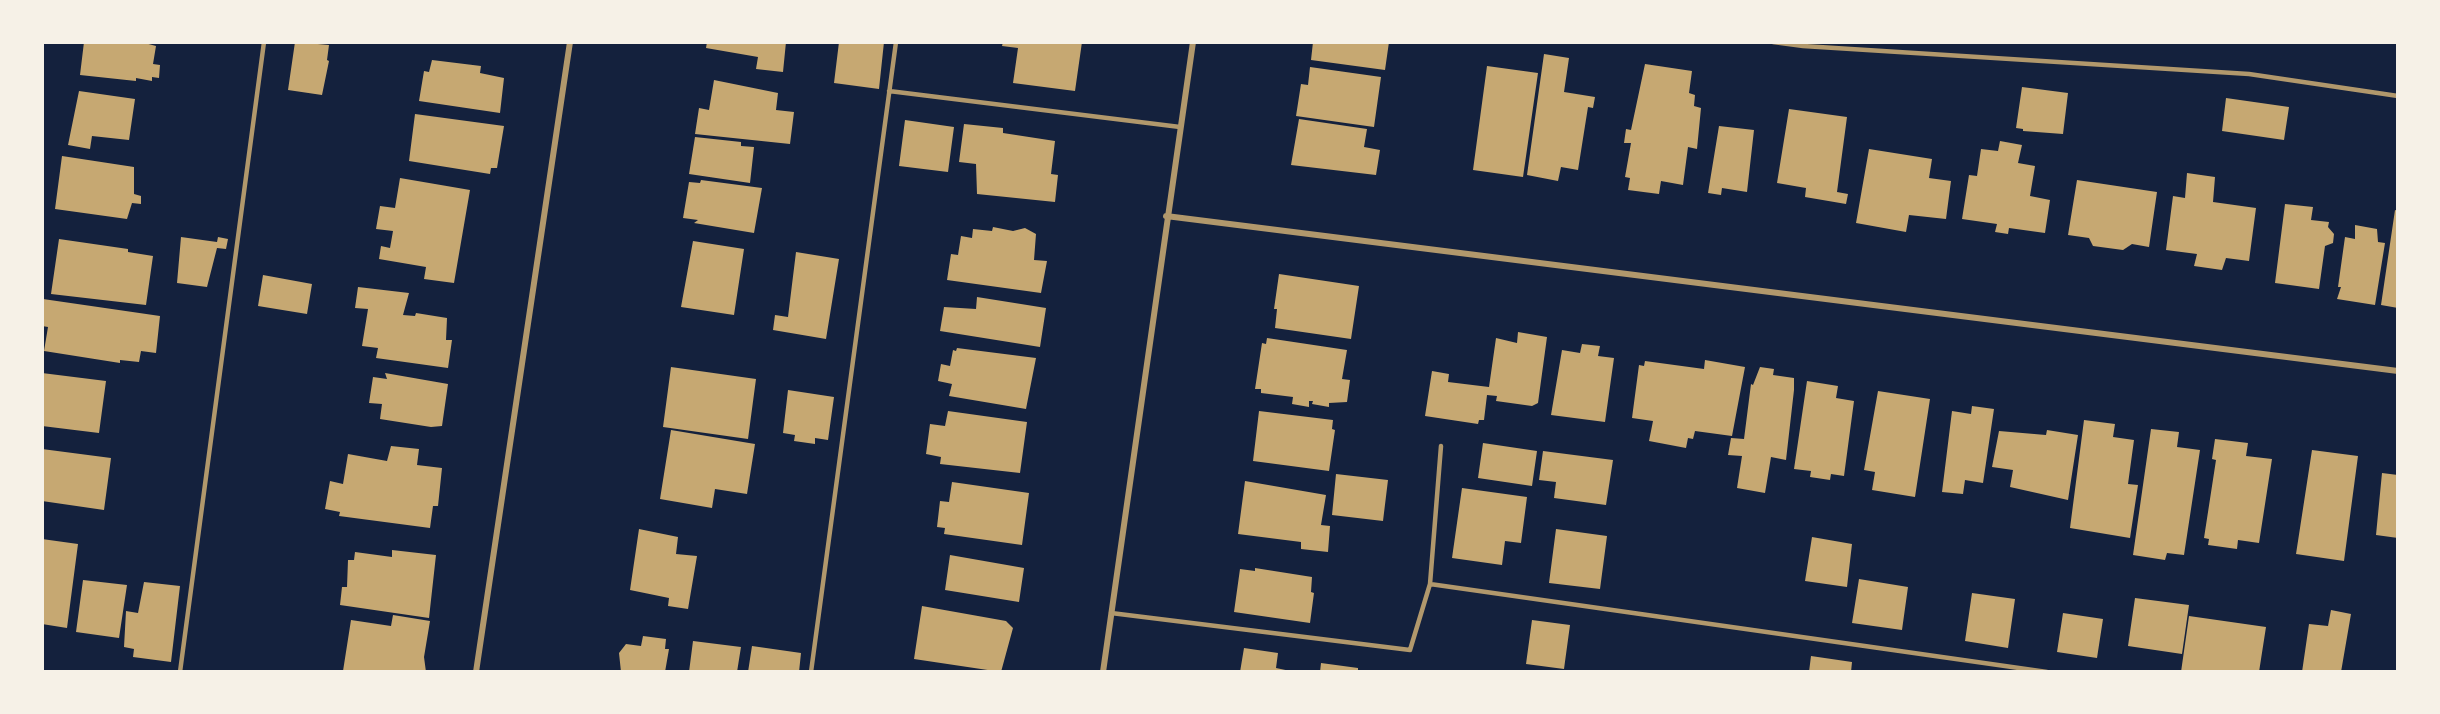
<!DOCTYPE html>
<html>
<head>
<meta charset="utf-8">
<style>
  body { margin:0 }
  #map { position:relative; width:2440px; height:714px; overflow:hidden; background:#14213d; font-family:Spectral,serif }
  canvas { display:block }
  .frame { position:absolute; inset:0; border:44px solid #f6f1e7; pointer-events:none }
</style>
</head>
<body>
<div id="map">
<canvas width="2440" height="714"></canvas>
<div class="frame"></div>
</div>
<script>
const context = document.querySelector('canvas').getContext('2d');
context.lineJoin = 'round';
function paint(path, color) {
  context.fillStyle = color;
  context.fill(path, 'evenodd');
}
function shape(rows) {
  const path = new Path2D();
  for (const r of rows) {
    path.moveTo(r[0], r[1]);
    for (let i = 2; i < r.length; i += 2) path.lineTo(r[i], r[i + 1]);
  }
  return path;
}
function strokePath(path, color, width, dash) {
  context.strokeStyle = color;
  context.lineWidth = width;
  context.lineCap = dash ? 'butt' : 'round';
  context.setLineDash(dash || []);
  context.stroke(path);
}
paint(shape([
  [84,42,141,42,156,46,153,64,160,65,159,78,152,77,152,81,136,78,136,81,80,75],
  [295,42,329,45,327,60,329,61,322,95,288,90],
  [707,42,786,42,783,72,756,69,758,57,706,48],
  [839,42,884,42,879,89,834,83],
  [1003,42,1082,42,1075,91,1013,83,1018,48,1002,46],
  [1313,42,1389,42,1385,70,1311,60],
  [1544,54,1569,58,1564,92,1595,97,1593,108,1588,107,1578,170,1561,167,1558,181,1527,175],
  [432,60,481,66,480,73,504,78,500,113,419,101,424,71,429,72],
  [1645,64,1692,71,1689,93,1695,95,1694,106,1701,108,1697,149,1688,147,1683,185,1661,181,1659,194,1628,190,1630,178,1625,177,1631,143,1624,143,1626,129,1631,130],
  [1487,66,1538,73,1523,177,1473,170],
  [1310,67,1381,77,1374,127,1296,116,1301,84,1308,85],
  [714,80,778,93,776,110,794,112,790,144,695,134,699,108,709,110],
  [2022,87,2068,93,2063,134,2023,131,2023,129,2016,128],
  [79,91,135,99,129,140,92,136,90,149,68,145],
  [2226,98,2289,107,2284,140,2222,131],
  [1789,109,1847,117,1837,192,1848,194,1846,204,1805,197,1806,188,1777,183],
  [415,114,504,126,497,168,491,168,490,174,409,161],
  [1299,119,1367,129,1364,147,1380,150,1376,175,1291,165],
  [905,120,954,127,948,172,899,166],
  [964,124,1003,128,1003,133,1055,141,1051,174,1058,175,1055,202,977,194,976,164,959,162],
  [1719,126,1754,130,1747,192,1722,188,1721,195,1708,193],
  [695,137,741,142,741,146,754,147,750,183,689,174],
  [2000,141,2022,145,2018,163,2035,166,2030,196,2050,200,2045,233,2009,228,2008,234,1995,232,1997,224,1962,219,1969,175,1977,176,1981,149,1998,151],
  [1869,149,1932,159,1929,178,1951,181,1946,219,1909,215,1906,232,1856,223],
  [62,156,134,167,134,194,141,196,141,204,132,203,127,219,55,209],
  [2187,173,2215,177,2213,202,2256,208,2249,261,2226,258,2222,270,2194,266,2197,254,2166,250,2173,196,2185,198],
  [400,178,470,190,454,283,424,279,426,267,379,259,381,246,390,248,393,231,376,229,380,206,395,208],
  [701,180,762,188,754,233,694,223,698,220,683,218,689,182,700,183],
  [2077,180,2157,192,2149,247,2132,244,2123,250,2093,246,2089,238,2068,235],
  [2285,204,2313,207,2311,220,2329,222,2328,227,2334,234,2333,243,2325,246,2319,289,2275,283],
  [2395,210,2398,211,2398,308,2381,305],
  [2355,225,2377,229,2378,242,2385,243,2375,305,2337,299,2341,287,2338,287,2345,237,2355,239],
  [993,227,1013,231,1025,228,1036,234,1034,260,1047,261,1041,293,947,280,951,254,958,255,961,236,972,238,973,229,992,231],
  [181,237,217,242,218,237,228,239,226,249,217,248,207,287,177,283],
  [59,239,128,249,128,252,153,256,146,305,51,294],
  [693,241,744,249,734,315,681,307],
  [796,252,839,259,826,339,773,330,775,315,788,317],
  [1279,274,1359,286,1351,339,1275,328,1277,309,1274,309],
  [263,275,312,284,307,314,258,306],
  [358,287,409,293,403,315,415,316,416,313,447,318,446,340,452,340,448,368,376,358,378,348,362,346,368,309,355,308],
  [977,297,1046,308,1040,347,940,331,944,307,976,309],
  [43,299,160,316,156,353,141,351,139,362,120,360,120,363,44,351,48,327,42,326],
  [1518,332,1547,337,1538,403,1532,406,1496,401,1497,396,1487,395,1484,420,1479,420,1478,424,1425,416,1432,371,1449,374,1448,382,1489,387,1496,338,1517,343],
  [1267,338,1347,350,1342,379,1350,380,1347,402,1329,403,1329,407,1312,404,1313,401,1309,401,1309,407,1292,404,1293,397,1261,393,1261,389,1255,389,1262,343,1266,344],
  [1582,344,1600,346,1598,356,1614,358,1605,422,1551,415,1562,350,1580,353],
  [957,348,1036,358,1026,409,949,396,952,384,938,381,941,364,950,366,953,350,956,351],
  [1705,360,1745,367,1732,436,1695,431,1693,439,1688,438,1686,448,1649,441,1653,421,1632,418,1639,365,1644,366,1645,361,1704,369],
  [671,367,756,379,748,439,663,427],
  [1760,367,1774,369,1773,375,1794,378,1794,390,1786,460,1771,457,1765,493,1737,488,1742,456,1728,455,1731,438,1744,439,1751,384,1753,385],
  [42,373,106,381,99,433,42,426],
  [385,373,448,384,442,426,431,427,380,419,382,404,369,403,373,377,387,379],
  [1807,381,1838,386,1836,398,1854,401,1844,476,1831,474,1830,480,1810,477,1811,471,1794,469],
  [788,390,834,397,828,440,815,438,815,444,794,441,795,435,783,433],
  [1878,391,1930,399,1915,497,1872,490,1875,472,1864,470],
  [1972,406,1994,409,1983,483,1965,480,1963,494,1942,492,1952,411,1971,414],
  [948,411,1027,422,1020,473,940,464,941,457,926,454,930,424,945,426],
  [1259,411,1333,420,1332,429,1335,430,1329,471,1253,461],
  [2084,420,2115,424,2113,437,2134,440,2128,484,2138,485,2130,538,2070,528],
  [2151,429,2179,432,2177,447,2200,450,2184,555,2167,553,2165,560,2133,555],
  [671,430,755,444,747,494,715,489,712,508,660,499],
  [2047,430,2078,435,2068,500,2010,487,2013,470,1992,467,1999,431,2046,435],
  [2215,439,2248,443,2246,456,2272,459,2259,543,2238,540,2237,549,2208,545,2209,539,2204,538,2216,460,2212,459],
  [1483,443,1537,451,1532,486,1478,478],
  [391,446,419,449,417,465,442,468,438,506,433,506,430,528,339,516,340,512,325,509,330,481,343,484,348,454,387,461],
  [42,449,111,458,104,510,42,501],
  [2312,450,2358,456,2344,561,2296,554],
  [1543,451,1613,460,1606,505,1554,498,1556,482,1539,480],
  [2382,473,2398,475,2398,538,2376,535],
  [1336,474,1388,480,1383,521,1332,515],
  [1245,481,1326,495,1321,525,1330,526,1328,552,1301,549,1301,542,1238,534],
  [952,482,1029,493,1022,545,944,534,945,528,937,527,940,501,949,502],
  [1462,488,1527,497,1521,543,1505,541,1502,565,1452,558],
  [639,529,678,537,676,554,697,556,688,609,668,606,669,598,630,590],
  [1556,529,1607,536,1600,589,1549,583],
  [1812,537,1852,544,1847,587,1805,581],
  [42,539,78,544,67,628,42,624],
  [392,550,436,555,429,618,340,605,342,587,347,587,348,560,354,560,355,552,392,557],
  [950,555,1024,568,1019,602,945,590],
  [1255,568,1312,577,1311,592,1314,593,1310,623,1234,612,1240,569,1255,571],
  [1859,579,1908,587,1902,630,1852,623],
  [83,580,127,585,119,638,76,632],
  [144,582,180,586,171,662,133,657,134,649,124,647,126,611,138,613],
  [1972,593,2015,599,2008,648,1965,641],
  [2135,598,2189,605,2182,654,2128,646],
  [922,606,1006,621,1013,628,1001,672,914,659],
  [2331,610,2351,614,2341,672,2302,672,2309,624,2328,626],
  [2063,613,2103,619,2097,658,2057,652],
  [393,615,430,621,424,657,426,672,343,671,351,620,391,626],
  [2189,616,2266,627,2259,672,2181,672],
  [1532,620,1570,625,1564,669,1526,664],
  [643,636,666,639,665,649,669,649,665,672,621,672,619,653,626,644,641,646],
  [693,641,741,647,737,672,689,672],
  [752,646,801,653,799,672,748,672],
  [1244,648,1278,653,1276,668,1295,672,1240,672],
  [1811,656,1852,662,1851,672,1809,672],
  [1321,663,1358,668,1358,672,1320,672]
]), '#c6a872');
strokePath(shape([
  [1773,42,1803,46,2249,74,2398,96],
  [889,91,1180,127],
  [1430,584,2047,672],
  [1111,613,1410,650,1430,584,1441,446],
  [180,672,264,42],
  [811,672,896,42]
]), '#b1986c', 4.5);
strokePath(shape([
  [1166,216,2398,371],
  [476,672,570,42],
  [1103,672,1193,42]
]), '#b1986c', 6);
</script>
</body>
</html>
